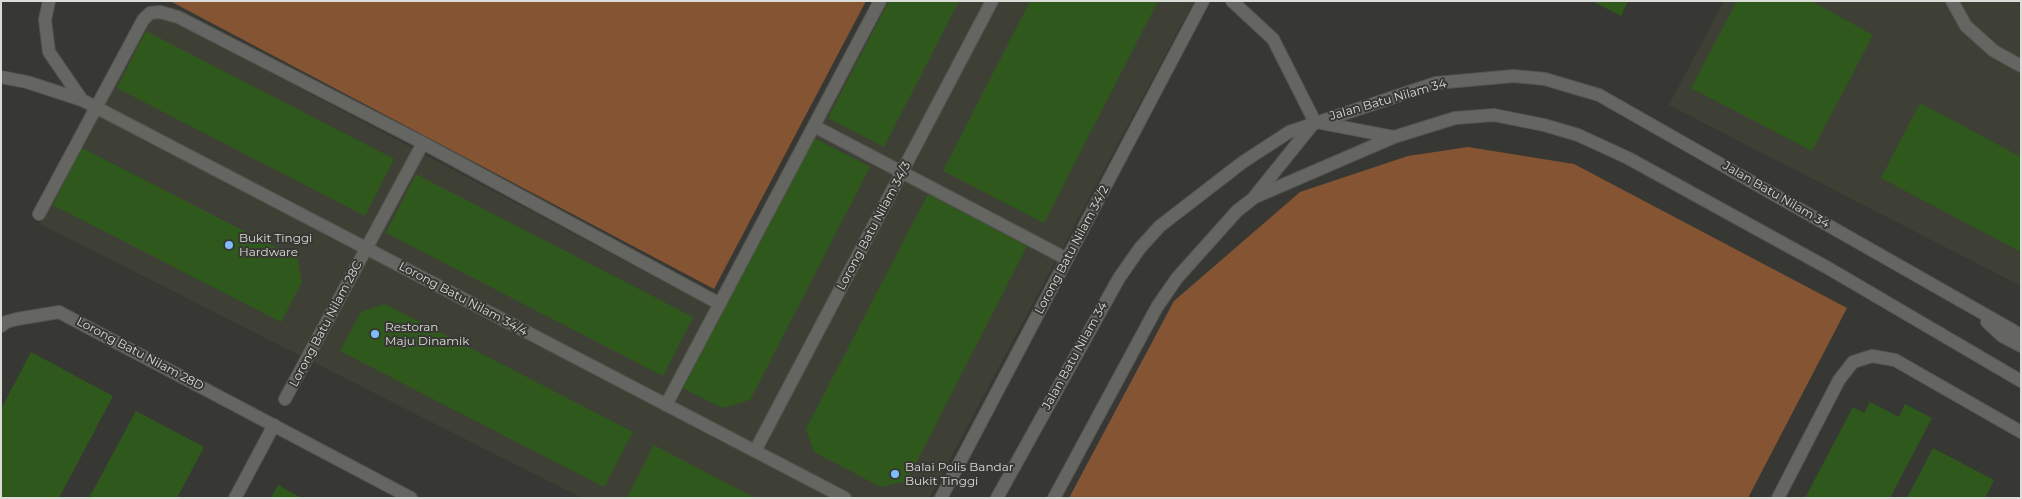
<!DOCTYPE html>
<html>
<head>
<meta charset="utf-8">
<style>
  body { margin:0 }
  #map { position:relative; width:2022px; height:499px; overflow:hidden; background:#373833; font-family:Montserrat,sans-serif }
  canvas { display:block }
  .frame { position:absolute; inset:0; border:2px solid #dbdbd8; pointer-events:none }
</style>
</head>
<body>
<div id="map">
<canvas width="2022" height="499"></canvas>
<div class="frame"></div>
</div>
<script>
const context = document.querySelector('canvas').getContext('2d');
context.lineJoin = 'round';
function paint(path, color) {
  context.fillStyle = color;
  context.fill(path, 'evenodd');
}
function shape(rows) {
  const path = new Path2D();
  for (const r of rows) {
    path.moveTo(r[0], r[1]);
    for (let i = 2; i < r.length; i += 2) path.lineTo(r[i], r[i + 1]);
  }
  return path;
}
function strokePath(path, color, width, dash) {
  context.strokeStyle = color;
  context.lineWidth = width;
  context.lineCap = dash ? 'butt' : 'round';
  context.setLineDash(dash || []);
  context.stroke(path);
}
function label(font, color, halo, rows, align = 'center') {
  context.font = font + ' Montserrat,sans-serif';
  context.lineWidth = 4;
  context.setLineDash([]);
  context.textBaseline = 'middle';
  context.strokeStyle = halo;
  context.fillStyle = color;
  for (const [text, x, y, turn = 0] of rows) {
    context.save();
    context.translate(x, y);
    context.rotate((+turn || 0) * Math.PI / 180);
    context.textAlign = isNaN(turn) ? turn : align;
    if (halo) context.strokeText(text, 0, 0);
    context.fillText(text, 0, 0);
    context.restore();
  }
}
paint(shape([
  [873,1,1194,1,929,498,582,498,40,224,147,23,157,17,166,19,239,56,711,307],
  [1724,1,2021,1,2021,286,1669,105]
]), '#3f4035');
paint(shape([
  [170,1,866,1,714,289],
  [1468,147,1574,164,1847,308,1748,498,1069,498,1174,301,1300,192,1408,156]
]), '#855432');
paint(shape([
  [889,1,959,1,884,147,828,118],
  [1030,1,1158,1,1044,223,943,171],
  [1592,1,1628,1,1621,16],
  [1737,1,1811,1,1873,35,1812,151,1691,88],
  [146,31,394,159,365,216,117,88],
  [1920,103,2021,157,2021,252,1881,178],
  [812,137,870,167,750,400,723,408,683,388],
  [82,148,297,258,302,282,281,322,53,205],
  [416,174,693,317,663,376,386,233],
  [928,194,1027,246,907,481,881,487,814,452,806,429],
  [385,304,633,432,604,487,340,351,361,312],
  [31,352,113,396,59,498,1,498,1,409],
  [1870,402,1899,417,1905,404,1932,418,1890,498,1805,498,1853,407,1864,413],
  [136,411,204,447,177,498,89,498],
  [654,445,732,486,756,498,627,498],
  [1933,448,1994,480,1985,498,1907,498],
  [278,485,302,498,271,498]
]), '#2f581c');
const lane = shape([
  [814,126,1067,259],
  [423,143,720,304],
  [39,214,143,20,150,13,160,12,178,17,423,143,366,249],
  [666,405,880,1]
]);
const street = shape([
  [49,1,45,20,49,52,82,100],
  [1232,1,1273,39,1315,122],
  [1952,1,1966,26,1994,51,2021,66],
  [1,77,27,82,82,100,845,498],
  [1,326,6,322,17,319,59,312,411,498],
  [285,399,366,249],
  [755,451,992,1],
  [235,498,274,425],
  [941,498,1203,1],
  [1778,498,1839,380,1853,362,1872,356,1895,360,2021,432]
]);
const secondary = shape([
  [1316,122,1394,137],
  [1255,196,1313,124],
  [1987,322,2002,336,2021,346],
  [997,498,1119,278,1140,248,1160,226,1243,162,1289,132,1436,83,1514,76,1545,79,1599,95,2021,335],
  [1054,498,1157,307,1177,278,1237,211,1255,197,1394,137,1455,118,1494,115,1544,125,1578,135,1628,158,1828,268,2021,381]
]);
strokePath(lane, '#545450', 14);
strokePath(street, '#545450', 14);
strokePath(secondary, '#545450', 14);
strokePath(lane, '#656661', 12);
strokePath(street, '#656661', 12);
strokePath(secondary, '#656661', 12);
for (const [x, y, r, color] of [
  [229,245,5,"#7ebdf9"],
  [375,334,5,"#7ebdf9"],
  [895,474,5,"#7ebdf9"]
]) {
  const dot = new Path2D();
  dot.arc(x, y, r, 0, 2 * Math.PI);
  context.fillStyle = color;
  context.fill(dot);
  strokePath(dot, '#373833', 2);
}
label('12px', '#dbdbd8', '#373833', [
  ["Jalan Batu Nilam 34",1388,100,-16],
  ["Jalan Batu Nilam 34",1776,195,30],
  ["Lorong Batu Nilam 34/3",874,226,-62],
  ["Lorong Batu Nilam 34/2",1072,250,-62],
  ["Lorong Batu Nilam 34/4",463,299,28],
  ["Lorong Batu Nilam 28C",326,324,-62],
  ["Lorong Batu Nilam 28D",140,354,28],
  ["Jalan Batu Nilam 34",1075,356,-61]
]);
label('12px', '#dbdbd8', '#373833', [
  ["Bukit Tinggi",239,238],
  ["Hardware",239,252],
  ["Restoran",385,327],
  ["Maju Dinamik",385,341],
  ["Balai Polis Bandar",905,467],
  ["Bukit Tinggi",905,481]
], 'left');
</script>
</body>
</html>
